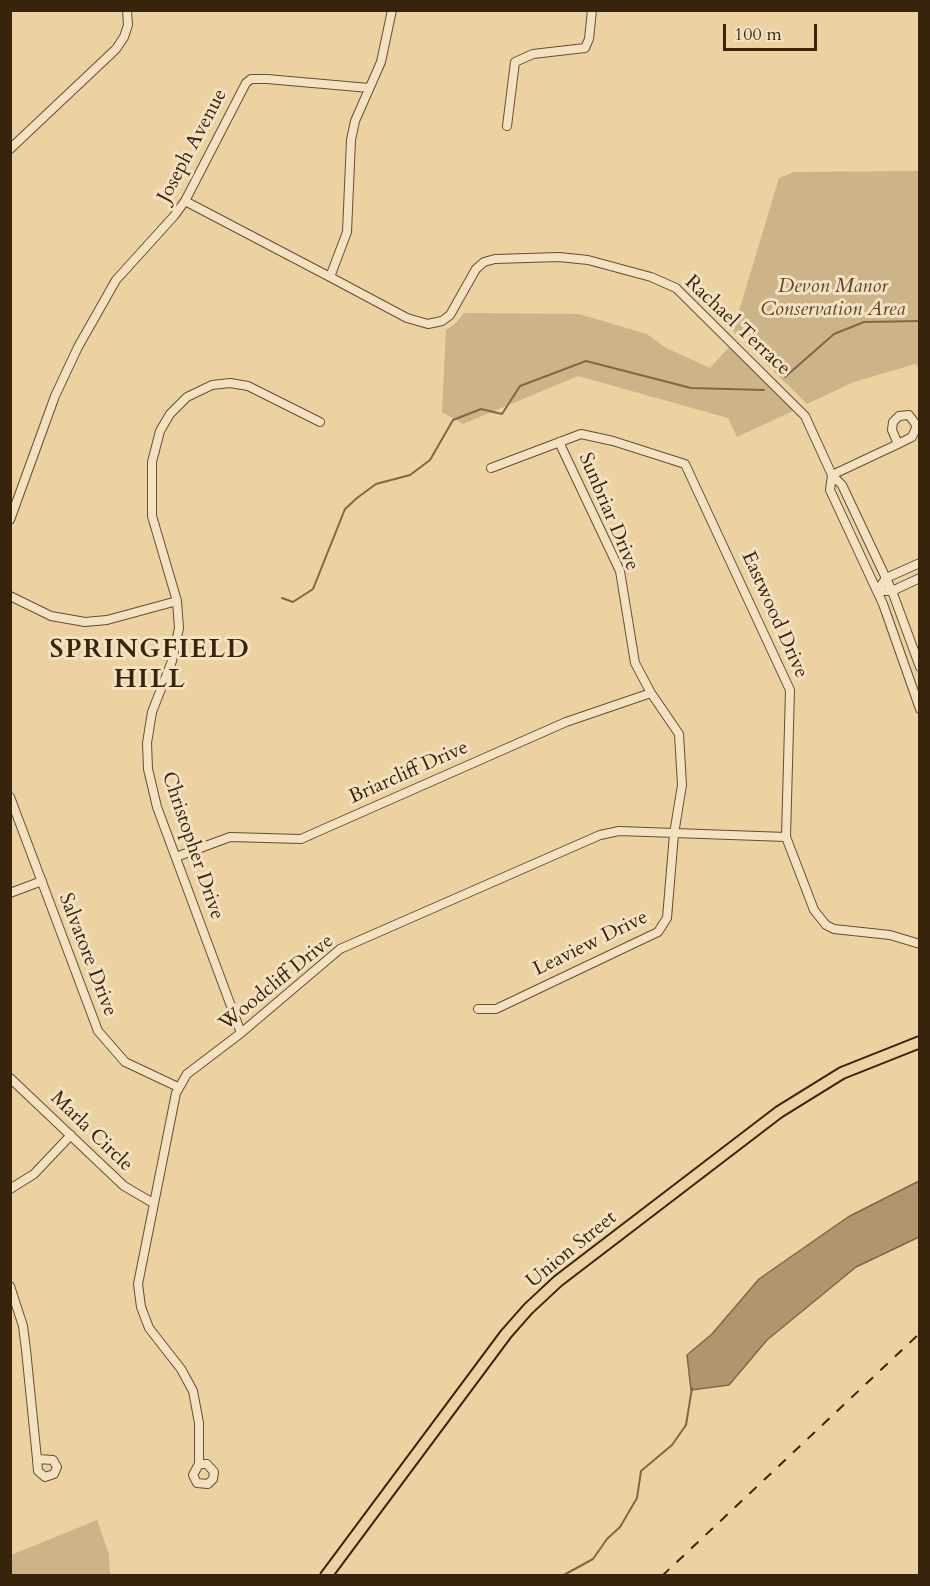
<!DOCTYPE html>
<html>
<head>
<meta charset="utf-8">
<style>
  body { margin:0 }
  #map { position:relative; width:930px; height:1586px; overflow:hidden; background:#ecd1a1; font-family:Cardo,serif }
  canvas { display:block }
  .frame { position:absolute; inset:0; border:12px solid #38230d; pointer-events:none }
  .scale { position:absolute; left:723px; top:24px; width:94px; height:27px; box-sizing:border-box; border:3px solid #38230d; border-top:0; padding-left:8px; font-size:18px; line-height:21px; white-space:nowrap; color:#38230d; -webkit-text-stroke:4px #f3e1c2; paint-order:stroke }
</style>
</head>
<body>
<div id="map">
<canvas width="930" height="1586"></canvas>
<div class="frame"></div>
<div class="scale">100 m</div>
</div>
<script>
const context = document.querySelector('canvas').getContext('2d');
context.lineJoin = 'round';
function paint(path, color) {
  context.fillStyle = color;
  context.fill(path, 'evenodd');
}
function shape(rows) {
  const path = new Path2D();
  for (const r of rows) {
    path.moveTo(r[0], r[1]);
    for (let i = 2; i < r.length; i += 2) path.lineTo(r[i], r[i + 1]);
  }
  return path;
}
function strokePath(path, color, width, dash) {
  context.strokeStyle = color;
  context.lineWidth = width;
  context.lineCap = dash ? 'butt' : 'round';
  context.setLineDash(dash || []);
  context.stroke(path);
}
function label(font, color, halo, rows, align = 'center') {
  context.font = font + ' Cardo,serif';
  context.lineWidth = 6;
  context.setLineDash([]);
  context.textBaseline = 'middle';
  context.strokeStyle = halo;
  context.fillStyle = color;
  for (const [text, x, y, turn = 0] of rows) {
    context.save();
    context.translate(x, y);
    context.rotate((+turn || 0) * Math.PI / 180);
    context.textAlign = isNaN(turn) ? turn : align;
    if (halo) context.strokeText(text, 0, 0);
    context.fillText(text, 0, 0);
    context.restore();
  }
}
paint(shape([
  [919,171,919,368,915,364,854,382,807,404,733,331,779,178,794,172],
  [464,313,579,314,647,334,666,348,710,368,729,347,793,411,737,437,728,418,578,376,463,424,442,412,446,330,456,323],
  [97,1520,109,1554,110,1575,11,1575,11,1555]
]), '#cdb388');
const water = shape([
  [919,1181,919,1237,856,1267,767,1340,729,1385,691,1390,687,1355,712,1334,759,1279,848,1217,919,1181]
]);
paint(water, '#af966f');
strokePath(water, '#7f6848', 1.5);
strokePath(shape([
  [785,377,834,334,864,322,920,321],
  [282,598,293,602,313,589,345,509,357,498,376,484,410,475,430,460,453,420,481,409,502,414,520,386,586,361,691,388,764,390],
  [562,1576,593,1559,607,1539,620,1527,637,1498,641,1471,672,1445,686,1425,692,1388]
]), '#7f6848', 2);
const minor = shape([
  [507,126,515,62,533,54,585,48,589,39,592,10],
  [10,149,116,49,124,37,128,25,127,10],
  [185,201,330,277,347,232,351,140,355,121,381,62,392,10],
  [330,277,407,318,428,324,442,321,450,315,476,269,484,262,495,259,559,257,588,260,651,277,676,288,805,416,832,475,842,485,892,591,920,667],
  [491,468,581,434,613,441,685,464,790,690,786,837,814,910,826,925,834,929,890,935,920,944],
  [832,475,830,490,883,604,920,709],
  [832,475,898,444,912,437,917,426,909,415,899,416,893,422,892,430,898,444],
  [10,520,55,396,78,347,116,280,174,216,185,201,246,83,251,79,267,79,369,88],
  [877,591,886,578,920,563],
  [877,591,892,591,920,578],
  [10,596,51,616,85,622,107,620,177,601],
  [10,797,98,1031,125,1062,178,1087],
  [176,857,230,837,301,839,566,722,651,693],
  [10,893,42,881],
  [478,1009,496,1009,658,932,667,918,674,834,682,785,679,734,651,693,635,663,620,571,559,442],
  [241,1033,157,807,148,769,147,743,152,712,172,661,179,628,177,601,152,516,152,462,160,431,170,414,187,397,212,385,230,383,248,386,320,422],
  [10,1078,124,1186,153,1203],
  [10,1189,34,1174,71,1135],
  [10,1286,23,1326,26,1350,37,1459,38,1471,45,1477,54,1474,57,1467,53,1460,37,1459],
  [199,1464,207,1464,214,1472,213,1479,208,1484,197,1483,193,1475,199,1464,199,1423,193,1391,181,1369,149,1328,141,1307,138,1284,176,1093,187,1074,241,1033,340,949,600,835,619,831,786,837]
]);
const major = shape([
  [326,1576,506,1334,528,1309,558,1281,779,1112,842,1073,920,1042]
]);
strokePath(minor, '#654e32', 10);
strokePath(major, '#38230d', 14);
strokePath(minor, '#f3e1c2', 8);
strokePath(major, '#ecd1a1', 10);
strokePath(shape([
  [662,1576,920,1333]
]), '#38230d', 2, [10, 10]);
label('20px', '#38230d', '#f3e1c2', [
  ["Joseph Avenue",193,146,-62],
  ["Rachael Terrace",737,326,43],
  ["Sunbriar Drive",608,512,67],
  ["Eastwood Drive",774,615,66],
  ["Briarcliff Drive",409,773,-24],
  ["Christopher Drive",192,846,71],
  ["Leaview Drive",591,944,-26],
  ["Salvatore Drive",87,955,69],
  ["Woodcliff Drive",277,983,-39],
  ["Marla Circle",91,1132,44],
  ["Union Street",572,1250,-39]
]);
label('italic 20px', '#5d472c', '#f3e1c2', [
  ["Devon Manor",833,287],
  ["Conservation Area",833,310]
]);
context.letterSpacing = '1.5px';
label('bold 26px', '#38230d', '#f3e1c2', [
  ["SPRINGFIELD",150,651],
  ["HILL",150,681]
]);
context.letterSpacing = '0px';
</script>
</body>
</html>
